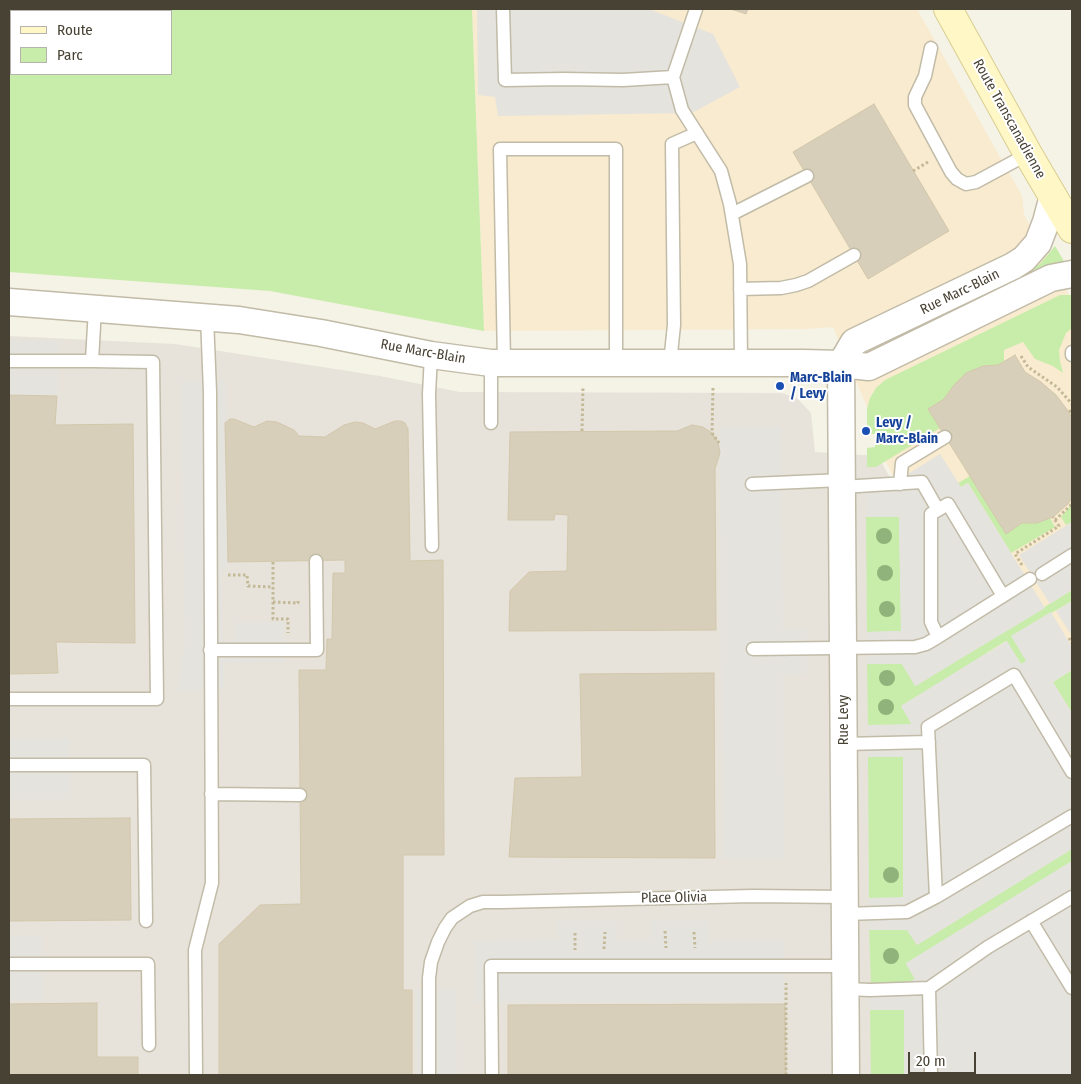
<!DOCTYPE html>
<html>
<head>
<meta charset="utf-8">
<style>
  body { margin:0 }
  #map { position:relative; width:1081px; height:1084px; overflow:hidden; background:#f5f2e6; font-family:"Fira Sans Condensed",sans-serif }
  canvas { display:block }
  .frame { position:absolute; inset:0; border:10px solid #484234; pointer-events:none }
  .legend { position:absolute; left:10px; top:10px; width:162px; height:65px; box-sizing:border-box; background:#fff; border:1px solid #b6b3ae; margin:0; padding:6px 9px; list-style:none; font-size:15px; color:#484234 }
  .legend li { display:flex; align-items:center; gap:10px; height:25px }
  .legend b { width:25px; border:1px solid #b6b3ae }
  .scale { position:absolute; left:908px; top:1052px; width:68px; height:22px; box-sizing:border-box; border:2px solid #484234; border-top:0; padding-left:6px; font-size:15px; line-height:18px; white-space:nowrap; color:#484234; -webkit-text-stroke:4px #fff; paint-order:stroke }
</style>
</head>
<body>
<div id="map">
<canvas width="1081" height="1084"></canvas>
<div class="frame"></div>
<ul class="legend">
<li><b style="height:6px;background:#fff7c5"></b>Route</li>
<li><b style="height:14px;background:#c8edaa"></b>Parc</li>
</ul>
<div class="scale">20 m</div>
</div>
<script>
const context = document.querySelector('canvas').getContext('2d');
context.lineJoin = 'round';
function paint(path, color) {
  context.fillStyle = color;
  context.fill(path, 'evenodd');
}
function shape(rows) {
  const path = new Path2D();
  for (const r of rows) {
    path.moveTo(r[0], r[1]);
    for (let i = 2; i < r.length; i += 2) path.lineTo(r[i], r[i + 1]);
  }
  return path;
}
function strokePath(path, color, width, dash) {
  context.strokeStyle = color;
  context.lineWidth = width;
  context.lineCap = dash ? 'butt' : 'round';
  context.setLineDash(dash || []);
  context.stroke(path);
}
function label(font, color, halo, rows, align = 'center') {
  context.font = font + ' "Fira Sans Condensed",sans-serif';
  context.lineWidth = 4;
  context.setLineDash([]);
  context.textBaseline = 'middle';
  context.strokeStyle = halo;
  context.fillStyle = color;
  for (const [text, x, y, turn = 0] of rows) {
    context.save();
    context.translate(x, y);
    context.rotate((+turn || 0) * Math.PI / 180);
    context.textAlign = isNaN(turn) ? turn : align;
    if (halo) context.strokeText(text, 0, 0);
    context.fillText(text, 0, 0);
    context.restore();
  }
}
paint(shape([
  [472,9,917,9,1022,196,1024,215,1069,295,1072,297,1072,802,877,446,876,428,833,327,808,329,484,331]
]), '#f9ebcf');
paint(shape([
  [9,336,175,344,380,376,460,392,782,393,798,399,811,413,815,452,878,456,1072,806,1072,1075,9,1075]
]), '#e7e3db');
paint(shape([
  [9,9,472,9,484,331,270,291,9,272],
  [171,11,171,74,11,74,11,11],
  [1055,246,1065,263,1055,264,1025,277,1024,274,1040,264],
  [1060,295,1072,295,1072,328,1066,333,1059,350,1060,361,1063,373,1053,366,1035,359,1023,342,1004,350,1004,361,998,365,983,366,966,373,954,385,944,399,928,409,940,428,876,467,867,467,867,448,875,447,875,434,867,434,867,409,870,398,876,388,885,380],
  [970,476,1006,534,1022,523,1037,523,1050,518,1055,527,1011,553,968,483,961,487,958,483],
  [1072,504,1072,522,1066,525,1061,517],
  [866,517,899,517,901,631,867,632],
  [1072,590,1072,601,1012,636,1027,661,1021,664,1006,641,901,706,912,725,868,725,867,664,902,664,916,686],
  [1072,670,1072,713,1053,682],
  [868,757,903,757,903,898,869,898],
  [1072,849,1072,861,906,964,915,979,904,985,871,984,869,930,907,930,917,945],
  [870,1010,904,1010,904,1075,871,1075]
]), '#c8edaa');
paint(shape([
  [477,9,649,9,713,34,740,87,692,113,498,116,495,97,478,95],
  [9,340,58,341,57,396,9,395],
  [181,381,225,381,228,562,228,569,221,570,222,641,234,641,234,623,284,622,284,662,224,663,224,689,177,690,185,646],
  [720,427,782,427,783,630,807,630,807,673,783,674,784,858,722,858],
  [940,454,961,487,968,483,1045,608,915,686,902,664,867,664,867,632,901,631,899,517,866,517,866,477,903,477],
  [1072,522,1072,590,1050,604,1019,555],
  [1072,601,1072,636,1056,611],
  [1051,612,1072,647,1072,670,1053,682,1072,713,1072,849,917,945,907,930,869,930,869,898,903,897,903,757,868,757,868,725,912,724,901,706,1007,641,1021,664,1026,661,1011,636],
  [9,738,70,738,71,799,9,799],
  [1072,861,1072,1075,904,1075,904,1010,870,1010,871,984,904,985,915,979,906,963],
  [558,921,617,921,617,940,650,940,650,921,709,921,709,940,784,940,784,1001,475,1002,474,941,558,939],
  [9,936,41,936,42,1000,9,1000],
  [416,990,456,990,457,1075,417,1075]
]), '#e5e3de');
const building = shape([
  [731,9,748,9,746,14,731,9],
  [874,104,949,231,868,279,793,152,874,104],
  [1015,355,1025,372,1041,382,1056,395,1069,412,1072,418,1072,498,1068,504,1053,517,1037,523,1022,523,1006,534,928,409,944,399,954,385,966,373,983,366,998,365,1015,355],
  [9,395,57,396,55,425,133,424,135,643,56,642,58,673,9,674,9,395],
  [230,419,234,419,254,427,267,421,277,422,294,430,299,436,325,437,344,425,355,422,363,423,375,429,395,421,401,421,405,423,408,429,410,561,443,560,444,855,403,855,403,990,412,990,412,1075,219,1075,219,944,260,905,301,904,299,670,326,670,327,639,332,639,333,573,345,573,345,560,228,562,225,423,230,419],
  [692,425,703,427,712,433,718,442,720,453,715,469,716,630,509,631,510,591,529,572,567,571,568,515,555,514,554,520,508,520,510,432,677,431,692,425],
  [714,673,715,858,509,857,515,778,582,777,580,674,714,673],
  [130,818,131,920,9,921,9,819,130,818],
  [97,1003,97,1057,138,1057,138,1075,9,1075,9,1004,97,1003],
  [785,1004,786,1075,508,1075,508,1005,785,1004]
]);
paint(building, '#d8cfba');
strokePath(building, '#d3c8ac', 1);
const lane = shape([
  [503,9,505,80,564,79,623,80,673,77,682,110,721,171,730,204,740,264,741,363],
  [931,48,925,76,915,97,915,105,951,172,957,179,966,184,976,182,1028,154],
  [673,77,696,9],
  [732,214,807,176],
  [740,289,781,288,796,285,808,281,854,255],
  [1072,352,1072,355],
  [431,355,429,394,432,546],
  [9,361,92,361,95,308],
  [491,363,491,423],
  [504,363,500,149,616,149,616,363],
  [670,363,674,325,672,144,697,133],
  [752,484,842,480],
  [900,484,902,463,945,437],
  [842,487,922,482,938,510],
  [1042,574,1072,555],
  [1003,596,938,637,931,622,931,514,948,504,1003,596,1030,579],
  [753,649,915,647,926,644,938,637],
  [210,650,317,650,316,561],
  [9,699,157,699,153,362,92,361],
  [844,744,929,742],
  [9,765,144,765,146,921],
  [211,794,300,795],
  [936,897,928,727,1014,675,1072,772],
  [845,914,907,912,936,897,1072,816],
  [1031,921,1072,988],
  [9,964,148,964,149,1045],
  [846,989,870,990,929,988],
  [196,1075,195,950,212,883,210,392,207,317],
  [429,1075,429,978,431,962,438,942,445,928,452,918,470,906,483,902,502,902,753,896,845,897],
  [492,1075,491,966,845,966],
  [931,1075,929,988,988,947,1072,897]
]);
const street = shape([
  [9,302,239,320,321,333,431,355,491,363,803,363,841,364,869,367,1051,278,1072,274],
  [841,364,846,1075],
  [841,364,854,342,1013,266,1024,259,1038,243,1046,222,1053,196]
]);
const secondary = shape([
  [948,9,1028,154,1072,229]
]);
strokePath(lane, '#c1bba7', 15);
strokePath(street, '#c1bba7', 29);
strokePath(secondary, '#d9ce91', 30);
strokePath(shape([
  [913,171,928,162],
  [1021,356,1028,367,1057,387,1072,404],
  [713,388,712,433,719,443],
  [1069,412,1072,410],
  [582,431,583,387],
  [1055,520,1072,504],
  [273,562,273,619,288,619,288,633],
  [1022,565,1015,554,1059,526,1053,517],
  [228,575,247,575,248,586,273,587],
  [273,602,298,603,298,601],
  [1069,638,1072,643],
  [665,931,666,948],
  [694,932,695,948],
  [575,933,575,950],
  [604,949,605,932],
  [786,1075,786,983]
]), '#c4b997', 3, [2.5, 2.5]);
strokePath(lane, '#fff', 12);
strokePath(street, '#fff', 26);
strokePath(secondary, '#fff7c5', 28);
context.fillStyle = '#8fb37a';
for (const [x, y] of [
  [884,536],
  [885,573],
  [887,609],
  [887,678],
  [886,707],
  [891,875],
  [891,956]
]) {
  context.beginPath();
  context.arc(x, y, 8, 0, 2 * Math.PI);
  context.fill();
}
for (const [x, y, r, color] of [
  [780,386,5,"#1a4fb4"],
  [866,431,5,"#1a4fb4"]
]) {
  const dot = new Path2D();
  dot.arc(x, y, r, 0, 2 * Math.PI);
  context.fillStyle = color;
  context.fill(dot);
  strokePath(dot, '#fff', 2);
}
label('14px', '#484234', '#fff', [
  ["Route Transcanadienne",1009,119,61],
  ["Rue Marc-Blain",960,292,-26],
  ["Rue Marc-Blain",423,352,10],
  ["Rue Levy",844,720,-90],
  ["Place Olivia",674,898,-1]
]);
label('bold 14px', '#164399', '#fff', [
  ["Marc-Blain",790,378],
  ["/ Levy",790,394],
  ["Levy /",876,423],
  ["Marc-Blain",876,439]
], 'left');
</script>
</body>
</html>
